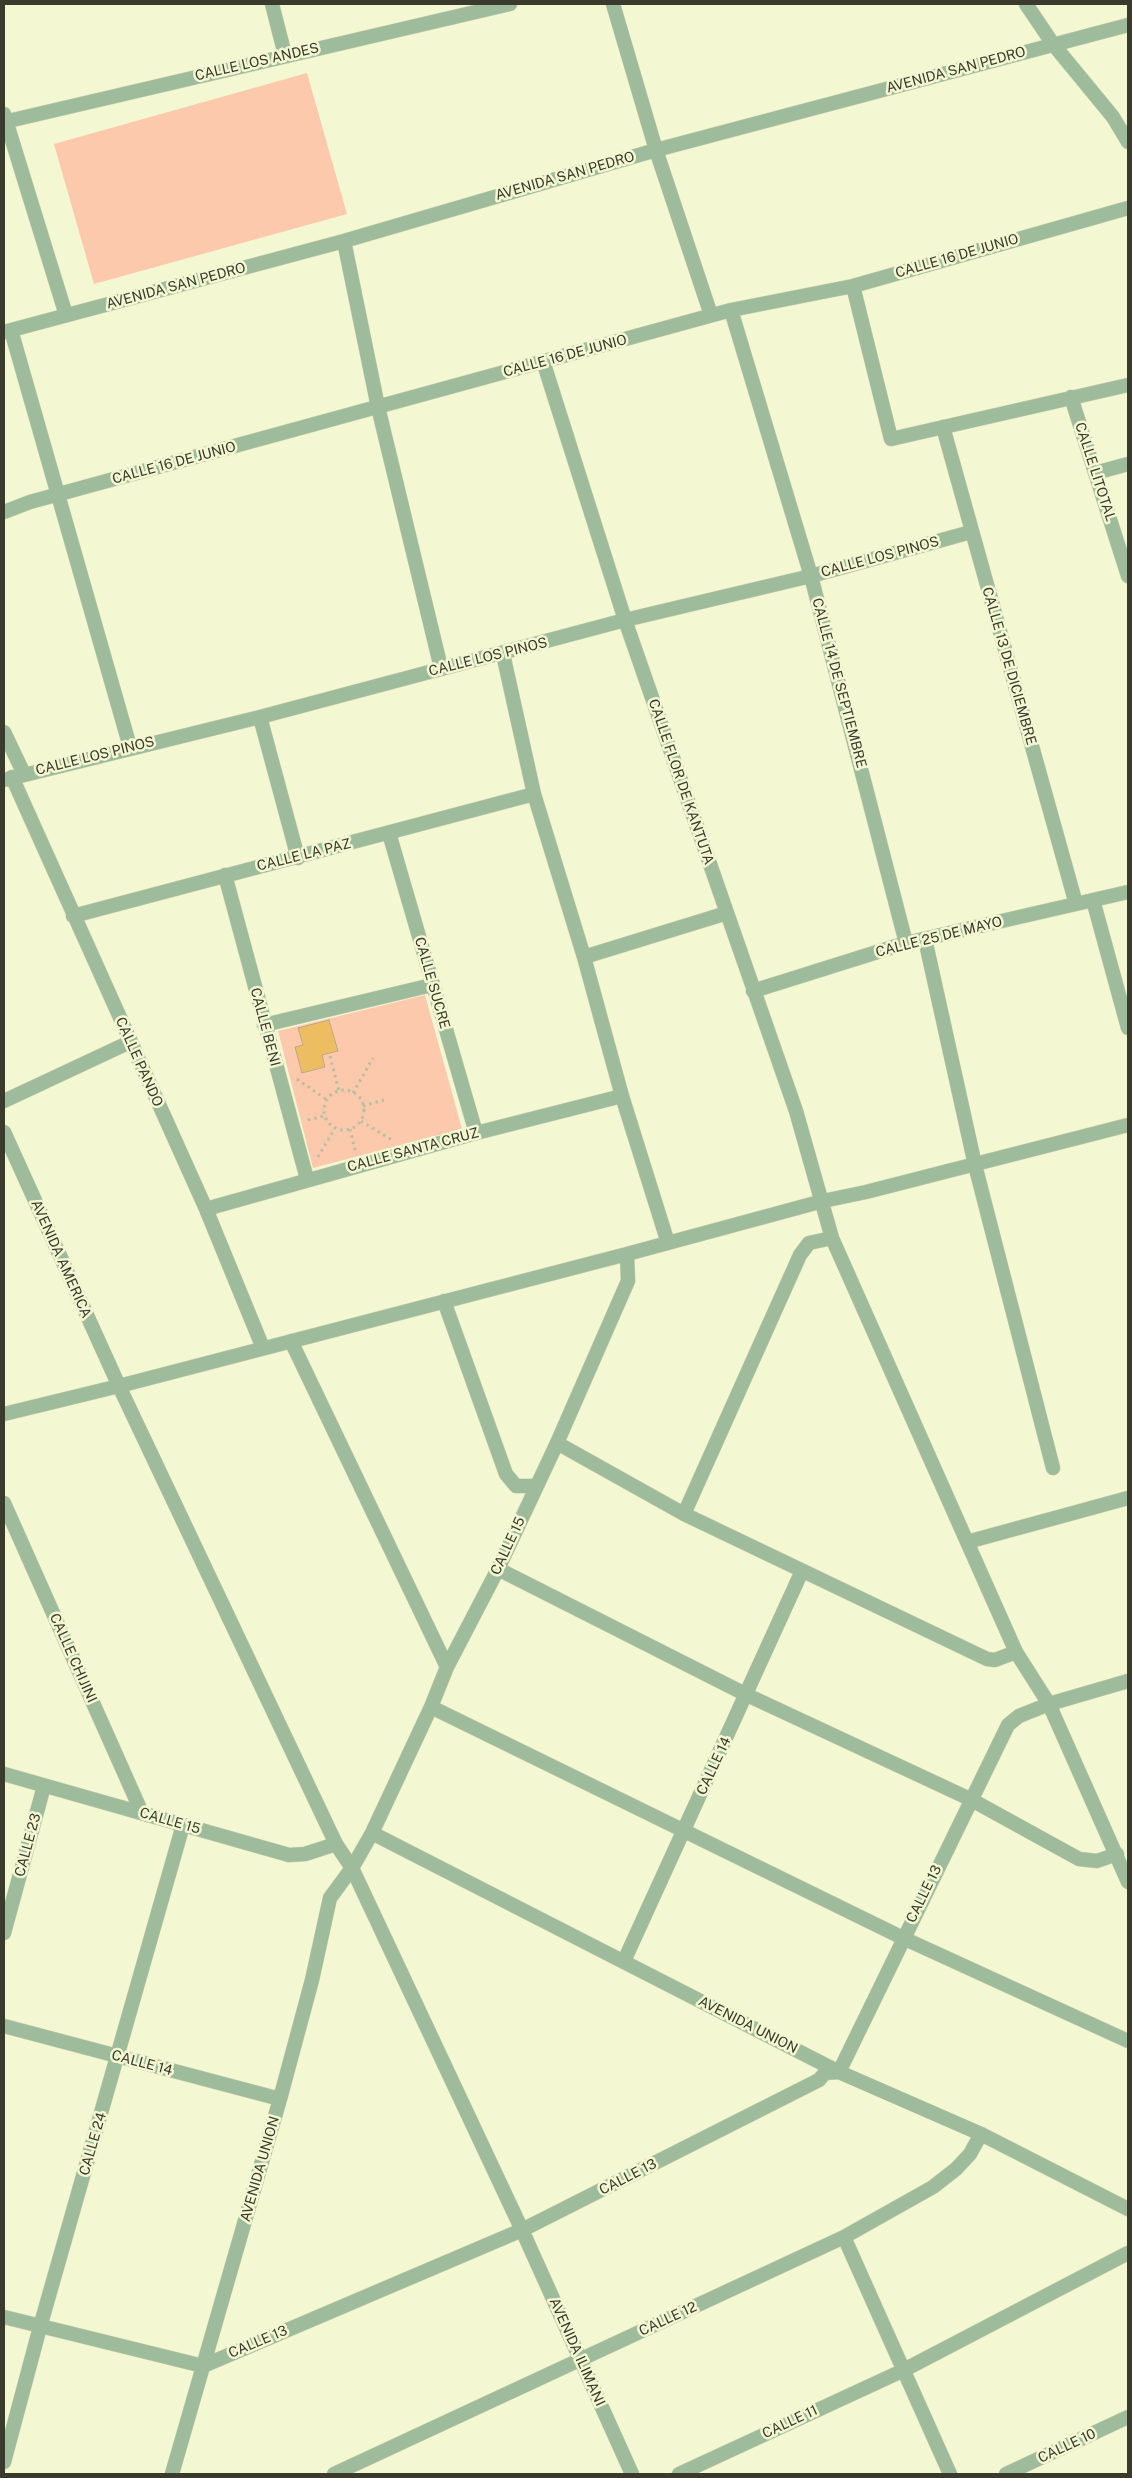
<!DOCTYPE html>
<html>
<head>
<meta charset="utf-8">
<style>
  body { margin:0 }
  #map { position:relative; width:1132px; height:2478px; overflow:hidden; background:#f3f7d2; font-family:"Public Sans",sans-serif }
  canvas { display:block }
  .frame { position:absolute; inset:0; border:5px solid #3a3b2c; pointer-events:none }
</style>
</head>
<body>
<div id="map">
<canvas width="1132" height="2478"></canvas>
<div class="frame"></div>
</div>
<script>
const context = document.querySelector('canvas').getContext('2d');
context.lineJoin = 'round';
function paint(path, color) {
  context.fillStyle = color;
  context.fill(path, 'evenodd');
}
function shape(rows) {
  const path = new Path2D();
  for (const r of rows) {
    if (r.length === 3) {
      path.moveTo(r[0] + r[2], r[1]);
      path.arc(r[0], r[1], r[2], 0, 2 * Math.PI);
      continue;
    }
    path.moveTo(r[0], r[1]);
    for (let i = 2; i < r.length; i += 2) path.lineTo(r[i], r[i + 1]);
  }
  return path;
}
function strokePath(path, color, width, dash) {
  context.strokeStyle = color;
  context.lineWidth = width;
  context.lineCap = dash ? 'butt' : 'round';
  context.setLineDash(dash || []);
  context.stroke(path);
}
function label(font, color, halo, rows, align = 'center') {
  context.font = font + ' "Public Sans",sans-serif';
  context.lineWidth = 5;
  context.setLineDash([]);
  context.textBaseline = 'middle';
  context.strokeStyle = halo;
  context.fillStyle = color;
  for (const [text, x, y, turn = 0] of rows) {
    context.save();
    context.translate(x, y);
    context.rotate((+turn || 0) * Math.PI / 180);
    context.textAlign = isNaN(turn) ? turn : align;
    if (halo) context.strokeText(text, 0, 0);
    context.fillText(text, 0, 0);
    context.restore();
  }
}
paint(shape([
  [307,73,347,214,94,284,54,144],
  [425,995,462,1129,313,1168,278,1031]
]), '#fcc9ac');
const building = shape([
  [329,1020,338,1051,322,1055,325,1067,302,1073,295,1047,303,1045,298,1028,329,1020]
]);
paint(building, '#edbd62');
strokePath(building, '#bba989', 1);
const minor = shape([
  [272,4,285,55],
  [613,4,656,150,711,315],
  [1026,4,1053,44,1113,117,1128,142],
  [4,114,66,315],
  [4,122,510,4],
  [344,241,378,407,441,668],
  [853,286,891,439,1128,385],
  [731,310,811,576,906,943],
  [11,330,130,747],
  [4,332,344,241,656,150,1128,25],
  [543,361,625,620,796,1111,832,1238,1016,1652,1049,1704,1128,1882],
  [1071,397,1128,576],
  [943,427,1076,904],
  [1095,473,1128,464],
  [4,512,30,502,731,310,853,286,1128,208],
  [503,654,534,794,584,957,622,1096,668,1243],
  [260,717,298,858],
  [4,732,24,774],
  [12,777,206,1209,263,1348],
  [4,780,260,717,625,620,811,576,971,532],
  [389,833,476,1133],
  [225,875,307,1179],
  [1093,900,1128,1028],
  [73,916,534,794],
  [925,939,975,1165,1053,1468],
  [584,957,727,913],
  [753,991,906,943,1128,892],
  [264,1025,432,985],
  [4,1101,130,1042],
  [4,1132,119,1386,336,1844,352,1868,372,1833,431,1707,447,1667,498,1569,557,1443,628,1281,627,1254],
  [206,1209,476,1133,622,1096],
  [444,1301,506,1474,516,1486,535,1486],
  [291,1341,447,1667],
  [4,1414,119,1386,627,1254,823,1201,866,1192,1128,1125],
  [557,1443,684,1514,987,1659,995,1660,1016,1652],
  [4,1503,142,1813],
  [684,1514,800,1255,809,1243,832,1238],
  [967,1542,1128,1498],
  [498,1569,747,1695,970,1799,1079,1859,1097,1861,1117,1854],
  [431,1707,903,1938,1128,2041],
  [4,1774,289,1855,305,1854,336,1844],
  [372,1833,839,2072,981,2134,1128,2209],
  [4,1933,44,1786],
  [624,1961,802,1571],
  [4,2026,280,2099],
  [844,2237,950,2474],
  [4,2317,203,2366,522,2230,819,2080,825,2073,839,2072,1008,1725,1019,1716,1049,1704,1128,1681],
  [4,2462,40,2327,183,1825],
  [172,2474,280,2099,312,1980,330,1898,352,1868,522,2230,632,2474],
  [334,2474,844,2237,933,2187,956,2169,970,2154,981,2134],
  [679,2474,902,2371,1128,2253],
  [1006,2474,1128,2417]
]);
strokePath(minor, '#ced1b1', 15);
strokePath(shape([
  [330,1056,339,1091],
  [297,1079,327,1100],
  [344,1110,20],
  [353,1093,373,1058],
  [363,1106,384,1100],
  [308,1120,324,1116],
  [361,1121,392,1140],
  [350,1129,355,1150],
  [318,1157,335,1128]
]), '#bbbfa0', 3, [2.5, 4]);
strokePath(minor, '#9ebc9c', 14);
label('14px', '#3a3b2c', '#f3f7d2', [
  ["CALLE LOS ANDES",257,62,-13],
  ["AVENIDA SAN PEDRO",956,70,-15],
  ["AVENIDA SAN PEDRO",565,176,-16],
  ["CALLE 16 DE JUNIO",957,256,-16],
  ["AVENIDA SAN PEDRO",176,286,-15],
  ["CALLE 16 DE JUNIO",565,356,-15],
  ["CALLE 16 DE JUNIO",174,463,-15],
  ["CALLE LITOTAL",1095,472,72],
  ["CALLE LOS PINOS",880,557,-15],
  ["CALLE LOS PINOS",488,657,-14],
  ["CALLE 13 DE DICIEMBRE",1009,666,74],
  ["CALLE 14 DE SEPTIEMBRE",839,683,75],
  ["CALLE LOS PINOS",95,756,-14],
  ["CALLE FLOR DE KANTUTA",681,782,71],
  ["CALLE LA PAZ",304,855,-14],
  ["CALLE 25 DE MAYO",939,937,-14],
  ["CALLE SUCRE",432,983,74],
  ["CALLE BENI",265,1027,75],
  ["CALLE PANDO",139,1062,66],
  ["CALLE SANTA CRUZ",413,1150,-15],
  ["AVENIDA AMERICA",61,1259,66],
  ["CALLE 15",508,1546,-65],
  ["CALLE CHIJINI",73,1658,66],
  ["CALLE 14",714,1766,-65],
  ["CALLE 15",170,1821,16],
  ["CALLE 23",28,1845,-75],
  ["CALLE 13",924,1894,-64],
  ["AVENIDA UNION",748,2025,27],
  ["CALLE 14",142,2063,15],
  ["CALLE 24",93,2144,-74],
  ["AVENIDA UNION",260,2169,-74],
  ["CALLE 13",628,2177,-27],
  ["CALLE 12",668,2319,-25],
  ["CALLE 13",258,2342,-23],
  ["AVENIDA ILIMANI",577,2352,66],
  ["CALLE 11",790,2422,-25],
  ["CALLE 10",1067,2446,-25]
]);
</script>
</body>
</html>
